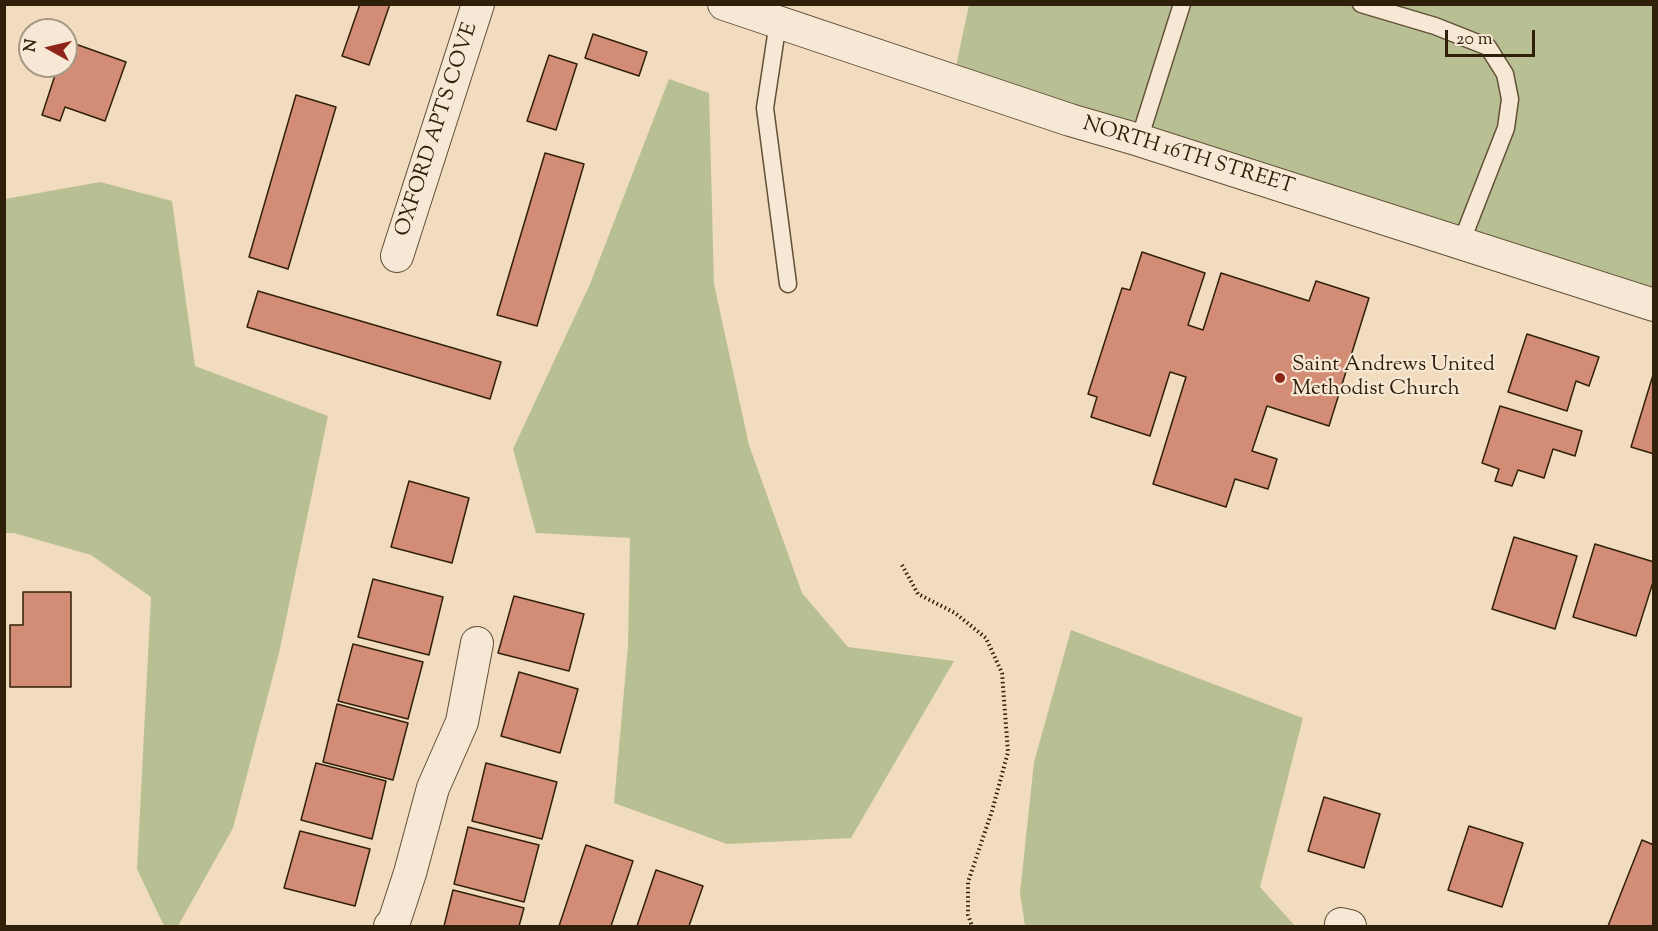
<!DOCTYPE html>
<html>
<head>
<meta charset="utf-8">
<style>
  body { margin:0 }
  #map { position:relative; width:1658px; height:931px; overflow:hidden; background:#f1dcbf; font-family:"Sorts Mill Goudy",serif }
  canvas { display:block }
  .frame { position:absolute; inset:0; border:6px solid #312009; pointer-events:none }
  .north { position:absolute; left:18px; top:18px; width:60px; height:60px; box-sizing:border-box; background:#f6e8d5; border:2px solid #a79883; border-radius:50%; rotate:278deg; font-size:16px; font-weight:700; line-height:24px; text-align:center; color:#312009 }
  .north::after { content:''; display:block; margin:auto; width:21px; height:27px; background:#8f2418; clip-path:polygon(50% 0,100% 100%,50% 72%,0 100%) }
  .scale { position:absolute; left:1445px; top:30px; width:90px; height:27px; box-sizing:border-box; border:3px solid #312009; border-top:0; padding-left:8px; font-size:18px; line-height:21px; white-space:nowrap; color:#312009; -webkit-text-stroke:4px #f6e8d5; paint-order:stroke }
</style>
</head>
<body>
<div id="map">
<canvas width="1658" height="931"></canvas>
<div class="frame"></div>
<div class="north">N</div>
<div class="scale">20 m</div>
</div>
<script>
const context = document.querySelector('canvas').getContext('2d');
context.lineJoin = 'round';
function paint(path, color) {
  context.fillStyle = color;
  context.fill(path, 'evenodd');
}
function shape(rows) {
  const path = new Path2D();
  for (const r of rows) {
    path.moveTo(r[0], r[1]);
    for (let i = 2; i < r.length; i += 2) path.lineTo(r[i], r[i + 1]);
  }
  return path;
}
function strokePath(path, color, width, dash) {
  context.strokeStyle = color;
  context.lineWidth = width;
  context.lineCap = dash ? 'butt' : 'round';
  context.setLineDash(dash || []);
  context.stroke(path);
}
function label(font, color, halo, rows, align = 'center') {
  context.font = font + ' "Sorts Mill Goudy",serif';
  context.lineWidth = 4.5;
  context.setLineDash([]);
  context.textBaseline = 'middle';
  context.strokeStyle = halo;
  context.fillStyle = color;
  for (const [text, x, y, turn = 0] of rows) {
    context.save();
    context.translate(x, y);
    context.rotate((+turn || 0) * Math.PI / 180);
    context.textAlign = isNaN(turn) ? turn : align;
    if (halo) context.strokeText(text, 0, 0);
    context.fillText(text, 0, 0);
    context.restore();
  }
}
paint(shape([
  [969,5,1653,5,1653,305,953,80],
  [669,79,709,93,714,284,749,445,802,593,848,647,954,661,851,838,727,844,614,803,628,646,630,538,536,533,513,449,590,284],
  [100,182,172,201,195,366,328,416,279,653,233,828,178,926,164,926,137,869,151,597,91,555,14,533,5,533,5,199],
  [1071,630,1303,718,1260,887,1295,926,1025,926,1020,893,1034,762]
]), '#b8c093');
const building = shape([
  [360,4,390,4,369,65,342,56,360,4],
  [593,34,647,52,639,76,585,58,593,34],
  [67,41,126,62,105,121,65,107,60,121,42,115,58,66,66,66,67,41],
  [549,55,577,64,556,130,527,121,549,55],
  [296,95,336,107,288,269,249,257,296,95],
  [545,153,584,164,537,326,497,315,545,153],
  [1142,252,1205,273,1188,325,1203,330,1221,273,1309,301,1316,281,1369,298,1329,426,1267,406,1252,451,1277,459,1268,489,1235,479,1226,507,1153,484,1186,377,1170,372,1150,436,1091,417,1097,397,1088,394,1122,288,1130,290,1142,252],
  [258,291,501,362,490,399,247,327,258,291],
  [1527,334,1599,357,1589,386,1576,381,1567,411,1508,392,1527,334],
  [1653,375,1654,375,1654,454,1631,447,1653,375],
  [1500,406,1582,431,1575,456,1553,449,1544,478,1518,470,1512,486,1495,481,1499,469,1482,463,1500,406],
  [409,481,469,498,452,563,391,547,409,481],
  [1514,537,1577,556,1555,629,1492,609,1514,537],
  [1595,544,1654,562,1654,579,1636,636,1573,617,1595,544],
  [373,579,443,597,429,655,358,637,373,579],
  [23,592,71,592,71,687,10,687,10,625,23,625,23,592],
  [514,596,584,614,569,671,498,653,514,596],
  [353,644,423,662,408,719,338,701,353,644],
  [519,672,578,689,560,753,501,736,519,672],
  [337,704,408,723,393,780,323,762,337,704],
  [316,763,386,781,372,839,301,820,316,763],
  [486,763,557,782,542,839,472,821,486,763],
  [1324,797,1380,814,1364,868,1308,851,1324,797],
  [1469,826,1523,843,1502,907,1448,890,1469,826],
  [468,827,539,845,524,902,454,884,468,827],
  [300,831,370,849,355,906,284,888,300,831],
  [1642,840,1654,845,1654,926,1608,926,1642,840],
  [586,845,633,861,611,926,559,926,586,845],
  [656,870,703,886,689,926,637,926,656,870],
  [453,890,524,908,519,926,444,926,453,890]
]);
paint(building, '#d38c76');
strokePath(building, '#312009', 1.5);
const lane = shape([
  [1361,4,1435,26,1488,47,1505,74,1510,99,1506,128,1461,243],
  [778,22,765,108,788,284],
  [1139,140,1182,4]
]);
const street = shape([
  [724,4,1070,120,1139,140,1654,305],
  [397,256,478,4],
  [1341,924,1350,926],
  [390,926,394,922,410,873,433,788,462,722,477,643]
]);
strokePath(lane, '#614f36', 19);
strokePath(street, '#614f36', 34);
strokePath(shape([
  [902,565,918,594,955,613,986,638,1002,673,1008,752,992,811,968,882,968,915,972,926]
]), '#312009', 4, [1.5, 3]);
strokePath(lane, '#f6e8d5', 16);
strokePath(street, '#f6e8d5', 32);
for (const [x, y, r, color] of [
  [1280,378,6,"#8f2418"]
]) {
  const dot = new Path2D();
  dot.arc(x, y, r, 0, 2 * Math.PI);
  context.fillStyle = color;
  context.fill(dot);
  strokePath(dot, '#f6e8d5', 2);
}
label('21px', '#312009', '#f6e8d5', [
  ["OXFORD APTS COVE",438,130,-72],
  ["NORTH 16TH STREET",1188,157,17]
]);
label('21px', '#312009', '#f6e8d5', [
  ["Saint Andrews United",1292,366],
  ["Methodist Church",1292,390]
], 'left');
</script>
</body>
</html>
